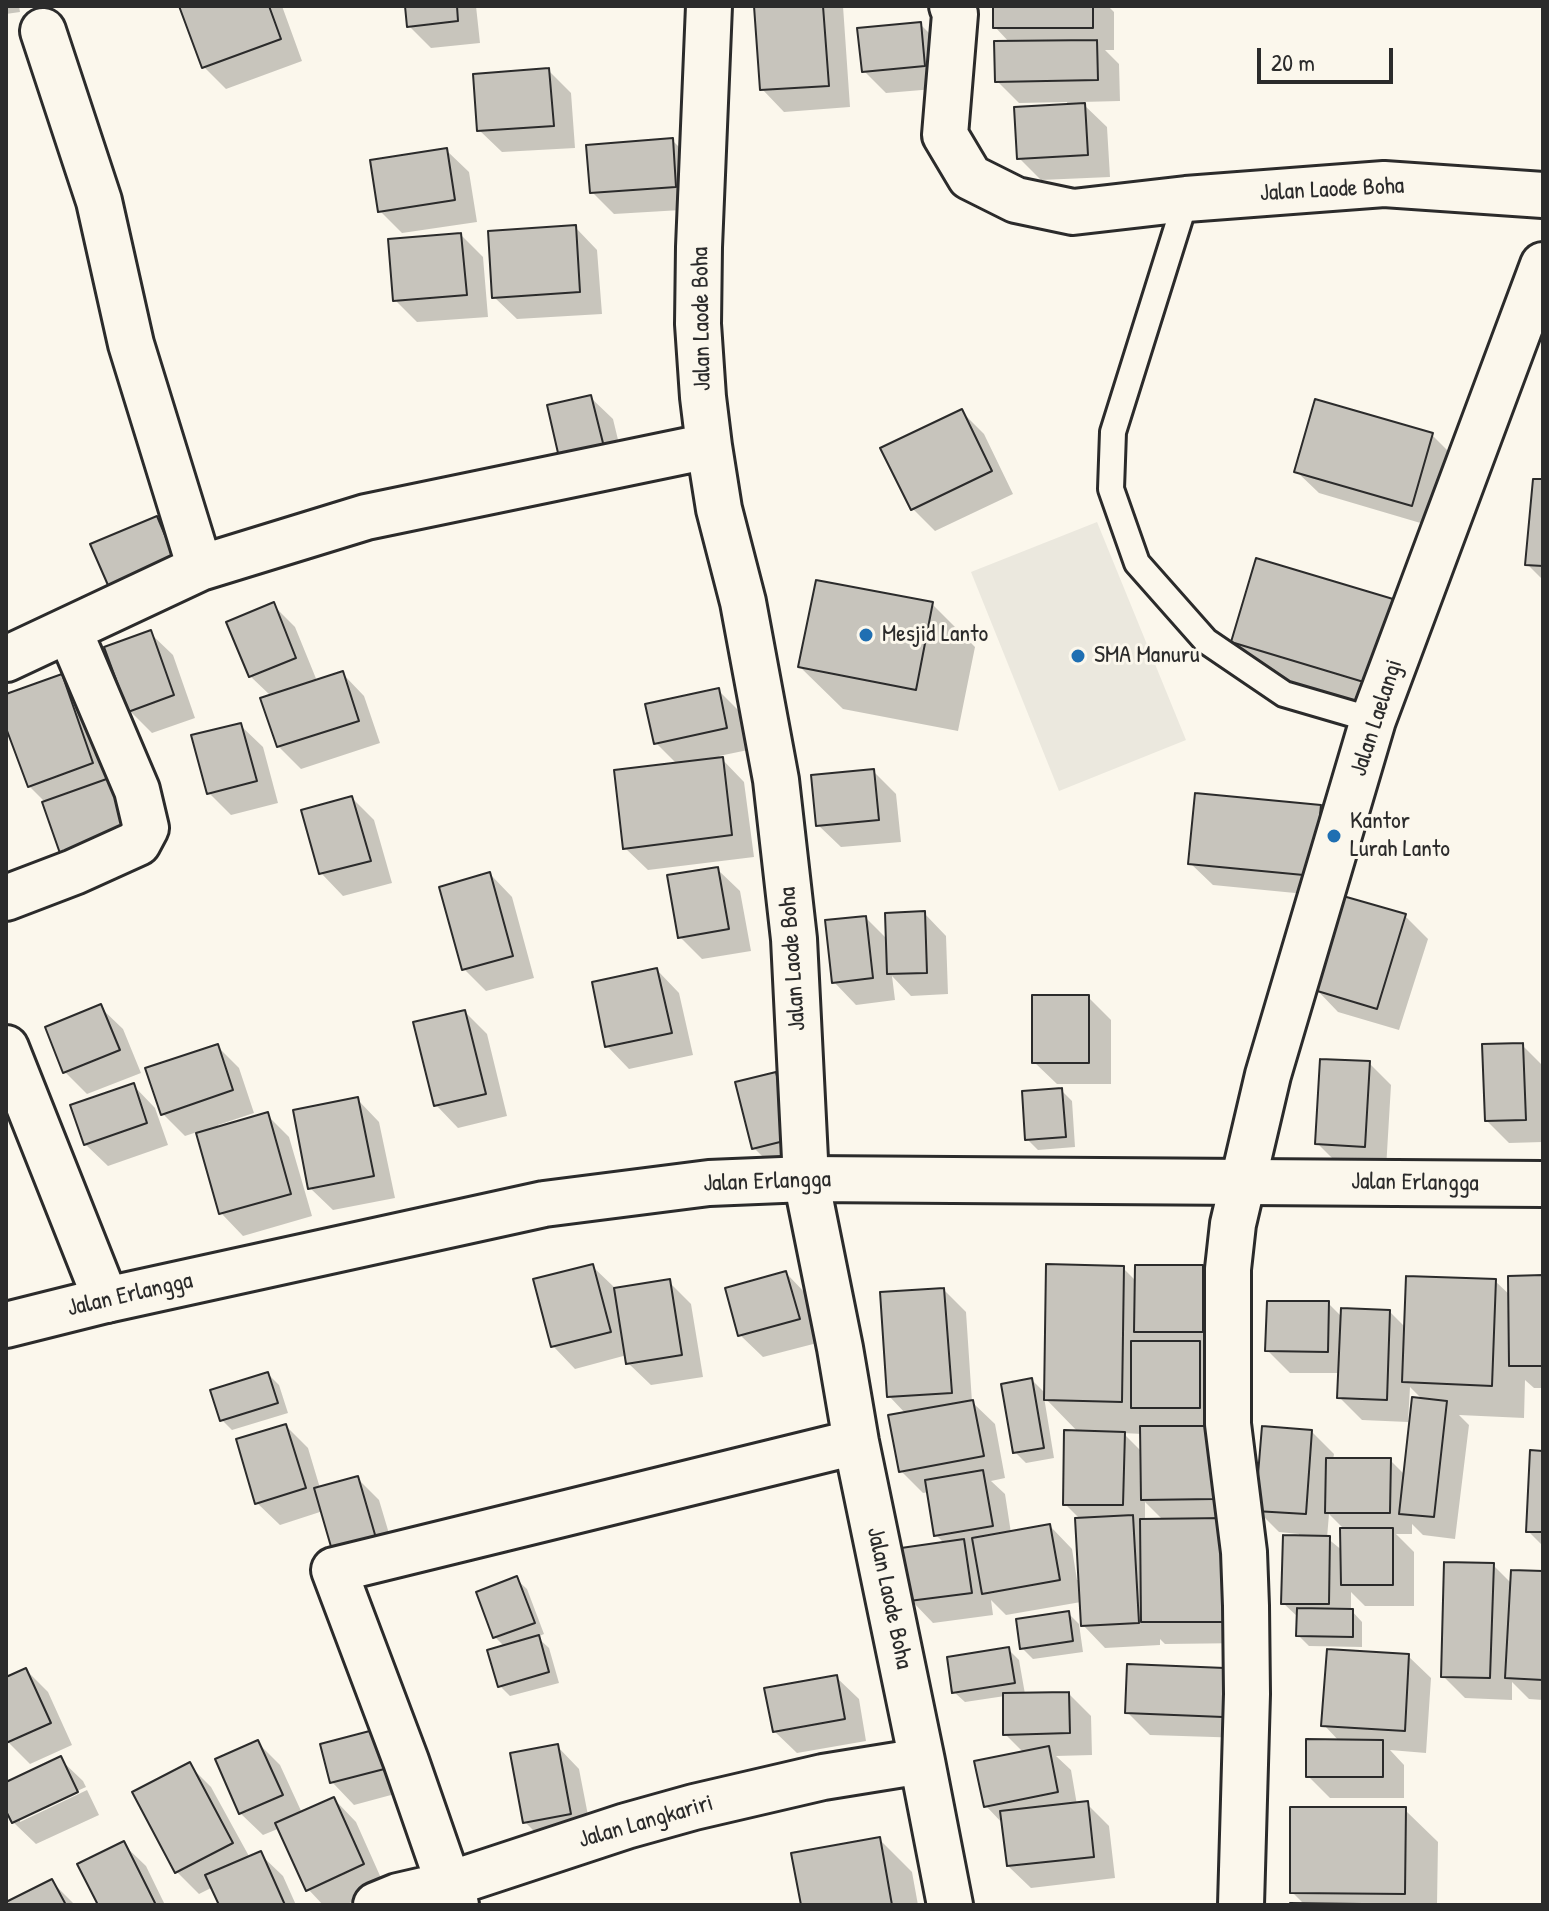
<!DOCTYPE html>
<html>
<head>
<meta charset="utf-8">
<style>
  body { margin:0 }
  #map { position:relative; width:1549px; height:1911px; overflow:hidden; background:#fbf7ec; font-family:"Patrick Hand",sans-serif }
  canvas { display:block }
  .frame { position:absolute; inset:0; border:8px solid #2b2b2b; pointer-events:none }
  .scale { position:absolute; left:1257px; top:48px; width:136px; height:36px; box-sizing:border-box; border:4px solid #2b2b2b; border-top:0; padding-left:10px; font-size:24px; line-height:28px; white-space:nowrap; color:#2b2b2b; -webkit-text-stroke:6px #fbf7ec; paint-order:stroke }
</style>
</head>
<body>
<div id="map">
<canvas width="1549" height="1911"></canvas>
<div class="frame"></div>
<div class="scale">20 m</div>
</div>
<script>
const context = document.querySelector('canvas').getContext('2d');
context.lineJoin = 'round';
function paint(path, color) {
  context.fillStyle = color;
  context.fill(path, 'evenodd');
}
function shape(rows) {
  const path = new Path2D();
  for (const r of rows) {
    path.moveTo(r[0], r[1]);
    for (let i = 2; i < r.length; i += 2) path.lineTo(r[i], r[i + 1]);
  }
  return path;
}
function strokePath(path, color, width, dash) {
  context.strokeStyle = color;
  context.lineWidth = width;
  context.lineCap = dash ? 'butt' : 'round';
  context.setLineDash(dash || []);
  context.stroke(path);
}
function label(font, color, halo, rows, align = 'center') {
  context.font = font + ' "Patrick Hand",sans-serif';
  context.lineWidth = 6;
  context.setLineDash([]);
  context.textBaseline = 'middle';
  context.strokeStyle = halo;
  context.fillStyle = color;
  for (const [text, x, y, turn = 0] of rows) {
    context.save();
    context.translate(x, y);
    context.rotate((+turn || 0) * Math.PI / 180);
    context.textAlign = isNaN(turn) ? turn : align;
    if (halo) context.strokeText(text, 0, 0);
    context.fillText(text, 0, 0);
    context.restore();
  }
}
paint(shape([
  [1097,522,1186,740,1059,791,971,572]
]), '#ebe8de');
paint(shape([
  [6,6,19,6,20,12,6,14],
  [181,6,282,6,302,61,226,89,203,66],
  [407,6,476,6,480,43,431,48,409,26],
  [756,6,843,6,850,107,784,112,762,89],
  [995,6,1108,6,1114,12,1114,50,1105,50,1119,64,1120,101,1081,102,1107,127,1110,177,1041,180,1019,158,1067,106,1067,102,1019,103,997,81,1010,43,995,27],
  [920,24,943,47,946,88,886,93,864,71],
  [548,70,571,93,575,148,502,152,479,130],
  [672,140,694,162,698,209,614,214,592,192],
  [446,150,469,172,477,222,402,233,380,211],
  [575,227,597,250,602,314,517,319,494,297],
  [461,235,483,257,488,317,417,322,395,300],
  [590,397,613,419,627,477,563,465],
  [961,411,984,434,1013,494,935,531,913,509],
  [1432,435,1454,457,1434,527,1319,493,1296,471],
  [1543,481,1543,580,1527,564],
  [157,519,179,541,198,586,93,545],
  [1392,601,1425,634,1400,715,1266,674,1233,641],
  [1384,619,1389,619,1362,692],
  [932,604,975,647,958,731,843,709,800,667],
  [273,605,295,627,317,681,342,673,364,696,380,743,301,769,278,746,271,696,250,676],
  [150,633,173,655,195,718,152,733,130,711],
  [61,676,83,699,112,779,46,803,29,786,6,722,6,696],
  [718,690,740,712,748,750,719,756,744,782,754,857,648,870,625,848,678,765,656,743],
  [240,725,263,747,278,803,231,815,209,793],
  [873,771,896,794,901,842,841,847,818,825],
  [352,798,374,820,392,883,343,896,321,873],
  [1320,807,1342,829,1336,897,1213,885,1190,863],
  [717,869,740,891,751,951,702,959,680,937],
  [490,874,512,897,534,978,486,991,464,969],
  [924,913,946,936,948,994,911,996,892,976,895,1000,856,1005,834,982,866,918,888,940],
  [1405,916,1428,939,1399,1030,1338,1012,1316,989],
  [657,970,679,993,693,1055,629,1069,607,1046],
  [1088,997,1111,1020,1111,1084,1057,1084,1034,1062],
  [100,1007,123,1029,141,1073,87,1094,65,1072],
  [465,1012,487,1034,507,1116,458,1128,436,1105],
  [1522,1045,1543,1066,1543,1142,1509,1143,1487,1121],
  [217,1046,239,1068,254,1113,218,1125,219,1128,267,1115,289,1137,312,1216,243,1236,221,1213,197,1132,185,1136,163,1114],
  [1369,1063,1391,1085,1386,1169,1340,1166,1317,1143],
  [775,1074,797,1096,813,1161,776,1170,754,1148],
  [133,1085,155,1108,168,1145,108,1166,85,1144],
  [1061,1090,1072,1101,1075,1147,1038,1150,1027,1139],
  [357,1099,379,1122,395,1198,333,1210,310,1188],
  [592,1266,615,1288,669,1282,691,1304,703,1377,651,1385,628,1363,627,1355,575,1369,553,1346],
  [1203,1267,1225,1289,1248,1643,1165,1644,1160,1639,1160,1645,1105,1648,1083,1625,1081,1602,1006,1615,991,1600,993,1615,933,1623,911,1600,945,1544,936,1535,929,1492,923,1493,901,1471,906,1414,889,1396,944,1290,966,1312,972,1402,995,1424,1005,1478,991,1481,1005,1494,1011,1533,1050,1526,1072,1549,1077,1580,1080,1580,1081,1520,1065,1504,1079,1433,1044,1397,1054,1458,1026,1463,1015,1452,1032,1380,1046,1394,1123,1268,1137,1282],
  [1123,1433,1142,1434,1142,1452],
  [1145,1502,1164,1521,1145,1521],
  [786,1273,808,1296,821,1342,763,1357,740,1335],
  [1543,1277,1543,1388,1534,1388,1525,1380,1524,1418,1459,1415,1469,1425,1455,1539,1423,1535,1412,1524,1412,1534,1396,1534,1414,1552,1414,1606,1365,1606,1351,1592,1351,1610,1362,1622,1362,1647,1309,1646,1298,1635,1299,1618,1283,1603,1299,1534,1279,1532,1257,1510,1312,1432,1334,1454,1333,1460,1390,1460,1405,1475,1423,1400,1410,1387,1408,1422,1362,1420,1339,1397,1340,1373,1290,1373,1267,1350,1328,1303,1343,1318,1390,1312,1406,1328,1495,1281,1511,1296],
  [1329,1514,1342,1527,1343,1551,1327,1538],
  [268,1374,279,1385,288,1413,232,1430,222,1420],
  [286,1426,308,1448,320,1488,357,1478,379,1500,399,1567,323,1511,280,1525,257,1503],
  [1543,1453,1543,1546,1528,1531],
  [1493,1565,1512,1584,1543,1573,1543,1700,1529,1699,1512,1682,1512,1700,1465,1698,1443,1676],
  [516,1579,527,1589,544,1634,537,1637,549,1648,559,1683,510,1696,500,1686,505,1647,495,1637],
  [1068,1613,1079,1624,1083,1652,1033,1659,1022,1648],
  [1008,1649,1019,1660,1025,1694,1069,1694,1091,1716,1092,1755,1056,1756,1071,1770,1077,1805,1087,1804,1109,1826,1115,1878,1031,1888,1008,1866,1004,1825,986,1806,1024,1753,1005,1734,1005,1696,965,1702,954,1692],
  [1408,1656,1431,1678,1426,1753,1390,1750,1404,1765,1404,1798,1330,1798,1308,1776,1340,1742,1324,1725],
  [26,1670,48,1692,72,1745,30,1764,8,1742,6,1738,6,1679],
  [1224,1670,1245,1738,1150,1735,1127,1712],
  [836,1677,859,1699,866,1741,797,1753,774,1731],
  [384,1729,417,1788,354,1805,332,1782],
  [258,1743,280,1765,302,1813,334,1799,356,1822,385,1887,345,1905,323,1905,308,1889,280,1828,263,1835,240,1813],
  [557,1746,579,1769,592,1836,548,1845,525,1822],
  [60,1759,83,1781,86,1787,20,1817,20,1822,87,1790,99,1815,36,1844,13,1822,6,1806,6,1784],
  [189,1765,211,1787,250,1858,260,1854,283,1876,296,1905,221,1905,213,1887,199,1894,177,1872],
  [1405,1810,1438,1842,1437,1905,1305,1905,1292,1892],
  [879,1839,912,1872,918,1905,803,1905],
  [123,1844,146,1866,165,1905,100,1905],
  [51,1881,75,1905,6,1905,6,1904]
]), '#0003');
const building = shape([
  [179,6,269,6,281,39,202,68,179,6],
  [405,6,457,6,458,21,407,27,405,6],
  [754,6,823,6,829,86,760,90,754,6],
  [993,6,1093,6,1093,28,993,28,993,6],
  [921,22,925,66,862,72,857,28,921,22],
  [1097,40,1098,80,995,82,994,41,1097,40],
  [549,68,554,126,477,131,473,74,549,68],
  [1085,103,1088,155,1017,159,1014,107,1085,103],
  [673,138,676,187,590,193,586,145,673,138],
  [447,148,455,200,378,212,370,160,447,148],
  [576,225,580,292,492,298,488,231,576,225],
  [461,233,467,295,393,301,388,239,461,233],
  [591,395,606,455,561,466,547,405,591,395],
  [1315,399,1433,433,1412,506,1294,472,1315,399],
  [962,409,992,471,911,510,880,448,962,409],
  [1533,479,1543,479,1543,566,1525,565,1533,479],
  [157,516,177,564,111,592,90,544,157,516],
  [1256,558,1393,599,1367,683,1231,642,1256,558],
  [816,580,933,602,916,690,798,667,816,580],
  [274,602,296,658,249,677,226,622,274,602],
  [151,630,174,695,128,712,104,647,151,630],
  [343,671,359,721,277,747,260,698,343,671],
  [62,674,93,763,28,787,6,728,6,694,62,674],
  [719,688,727,728,654,744,645,704,719,688],
  [241,723,257,781,207,794,191,735,241,723],
  [723,757,732,835,623,849,614,770,723,757],
  [874,769,879,820,816,826,811,775,874,769],
  [115,776,135,832,62,859,42,802,115,776],
  [1195,793,1321,805,1314,876,1188,864,1195,793],
  [352,796,371,861,319,874,301,810,352,796],
  [718,867,729,929,678,938,667,875,718,867],
  [490,872,513,956,462,970,439,887,490,872],
  [1343,896,1406,914,1377,1009,1314,990,1343,896],
  [925,911,927,973,887,974,885,913,925,911],
  [866,916,873,978,832,983,825,920,866,916],
  [657,968,672,1033,605,1047,592,982,657,968],
  [1032,995,1089,995,1089,1063,1032,1063,1032,995],
  [101,1004,120,1050,63,1073,45,1027,101,1004],
  [465,1010,486,1094,434,1106,413,1022,465,1010],
  [1523,1043,1526,1120,1485,1121,1482,1044,1523,1043],
  [218,1044,233,1090,161,1115,145,1068,218,1044],
  [1320,1059,1370,1061,1365,1147,1315,1144,1320,1059],
  [776,1072,792,1139,752,1149,735,1082,776,1072],
  [134,1083,147,1123,84,1145,70,1105,134,1083],
  [1062,1088,1066,1137,1025,1140,1022,1091,1062,1088],
  [358,1097,374,1176,308,1189,293,1110,358,1097],
  [268,1112,291,1194,219,1214,196,1133,268,1112],
  [593,1264,611,1332,551,1347,533,1279,593,1264],
  [1046,1264,1124,1266,1122,1402,1044,1400,1046,1264],
  [1135,1265,1203,1265,1203,1332,1134,1332,1135,1265],
  [786,1271,800,1319,738,1336,725,1288,786,1271],
  [1543,1275,1543,1366,1509,1366,1508,1276,1543,1275],
  [1406,1276,1496,1279,1492,1386,1402,1382,1406,1276],
  [670,1279,682,1355,626,1364,614,1288,670,1279],
  [944,1288,952,1393,887,1397,880,1292,944,1288],
  [1267,1301,1329,1301,1328,1352,1265,1351,1267,1301],
  [1341,1308,1390,1310,1387,1400,1337,1398,1341,1308],
  [1131,1341,1200,1341,1200,1408,1131,1408,1131,1341],
  [268,1372,278,1403,220,1421,210,1390,268,1372],
  [1032,1378,1044,1448,1013,1453,1001,1384,1032,1378],
  [1412,1397,1447,1401,1434,1517,1399,1514,1412,1397],
  [973,1400,984,1456,899,1472,888,1415,973,1400],
  [286,1424,306,1488,255,1504,236,1439,286,1424],
  [1140,1426,1215,1426,1215,1499,1141,1500,1140,1426],
  [1262,1426,1312,1430,1306,1514,1255,1511,1262,1426],
  [1064,1430,1125,1432,1123,1505,1063,1505,1064,1430],
  [1530,1450,1543,1451,1543,1532,1526,1532,1530,1450],
  [1326,1458,1391,1458,1390,1513,1325,1513,1326,1458],
  [983,1470,993,1526,934,1536,925,1480,983,1470],
  [358,1476,378,1545,334,1557,314,1488,358,1476],
  [1133,1515,1139,1623,1081,1626,1075,1518,1133,1515],
  [1226,1518,1226,1622,1141,1622,1140,1519,1226,1518],
  [1050,1524,1060,1580,982,1594,972,1538,1050,1524],
  [1340,1528,1393,1528,1393,1585,1341,1585,1340,1528],
  [1283,1535,1330,1536,1329,1604,1281,1604,1283,1535],
  [964,1539,972,1593,909,1601,901,1548,964,1539],
  [1444,1562,1494,1563,1490,1678,1441,1677,1444,1562],
  [1511,1570,1543,1571,1543,1680,1505,1678,1511,1570],
  [517,1576,535,1623,493,1638,476,1592,517,1576],
  [1297,1608,1353,1609,1353,1637,1296,1636,1297,1608],
  [1069,1611,1073,1641,1020,1649,1016,1619,1069,1611],
  [539,1635,549,1672,498,1687,487,1650,539,1635],
  [1009,1647,1015,1683,952,1693,947,1657,1009,1647],
  [1327,1649,1409,1654,1405,1731,1321,1726,1327,1649],
  [1127,1664,1225,1668,1223,1717,1125,1713,1127,1664],
  [26,1668,51,1723,6,1743,6,1677,26,1668],
  [837,1675,845,1719,773,1732,764,1688,837,1675],
  [1069,1692,1070,1733,1003,1735,1003,1693,1069,1692],
  [385,1727,396,1766,330,1783,320,1744,385,1727],
  [1306,1739,1383,1740,1383,1777,1306,1777,1306,1739],
  [258,1740,283,1795,239,1814,215,1759,258,1740],
  [558,1744,571,1814,523,1823,510,1753,558,1744],
  [1049,1746,1058,1792,984,1807,974,1761,1049,1746],
  [61,1756,78,1792,12,1823,6,1811,6,1782,61,1756],
  [190,1762,233,1843,175,1873,132,1792,190,1762],
  [334,1797,364,1864,306,1891,275,1823,334,1797],
  [1088,1801,1094,1857,1007,1866,1000,1811,1088,1801],
  [1290,1807,1406,1807,1405,1894,1290,1893,1290,1807],
  [880,1837,892,1905,801,1905,791,1853,880,1837],
  [124,1841,156,1905,98,1905,77,1864,124,1841],
  [261,1851,285,1905,219,1905,205,1875,261,1851],
  [52,1879,66,1905,6,1905,6,1902,52,1879],
  [1290,1903,1363,1904,1363,1905,1290,1905,1290,1903]
]);
paint(building, '#c7c4bc');
strokePath(building, '#2b2b2b', 2);
const lane = shape([
  [1186,199,1113,432,1111,489,1137,563,1206,641,1284,694,1373,720]
]);
const street = shape([
  [709,6,699,247,698,324,703,397,709,446,719,509,743,602,776,780,794,939,806,1179,840,1348,856,1442,922,1761,950,1905],
  [952,6,955,14,945,135,970,177,1016,200,1073,212,1186,199,1384,184,1543,195],
  [43,31,99,201,131,344,200,568],
  [6,659,200,568,366,517,709,446],
  [6,898,74,872,138,843,146,828,137,790,69,630],
  [6,1048,106,1300],
  [376,1905,398,1896,450,1884,626,1826,694,1807,823,1777,922,1761],
  [456,1905,406,1761,334,1570,856,1442],
  [1241,1905,1247,1694,1246,1606,1244,1552,1228,1424,1228,1269,1233,1224,1268,1075,1373,720,1543,265]
]);
const secondary = shape([
  [6,1325,106,1300,544,1204,709,1183,806,1179,1543,1184]
]);
strokePath(lane, '#2b2b2b', 30);
strokePath(street, '#2b2b2b', 50);
strokePath(secondary, '#2b2b2b', 50);
strokePath(lane, '#fbf7ec', 24);
strokePath(street, '#fbf7ec', 44);
strokePath(secondary, '#fbf7ec', 44);
for (const [x, y, r, color] of [
  [866,635,8,"#1f6fb2"],
  [1078,656,8,"#1f6fb2"],
  [1334,836,8,"#1f6fb2"]
]) {
  const dot = new Path2D();
  dot.arc(x, y, r, 0, 2 * Math.PI);
  context.fillStyle = color;
  context.fill(dot);
  strokePath(dot, '#fbf7ec', 3);
}
label('24px', '#2b2b2b', '#fbf7ec', [
  ["Jalan Laode Boha",1332,190,-3],
  ["Jalan Laode Boha",702,319,-91],
  ["Jalan Laelangi",1377,718,-72],
  ["Jalan Laode Boha",793,959,-94],
  ["Jalan Erlangga",767,1182,-2],
  ["Jalan Erlangga",1415,1183,1],
  ["Jalan Erlangga",130,1295,-13],
  ["Jalan Laode Boha",889,1598,78],
  ["Jalan Langkariri",646,1822,-16]
]);
label('24px', '#2b2b2b', '#fbf7ec', [
  ["Mesjid Lanto",882,635],
  ["SMA Manuru",1094,656],
  ["Kantor",1350,822],
  ["Lurah Lanto",1350,850]
], 'left');
</script>
</body>
</html>
